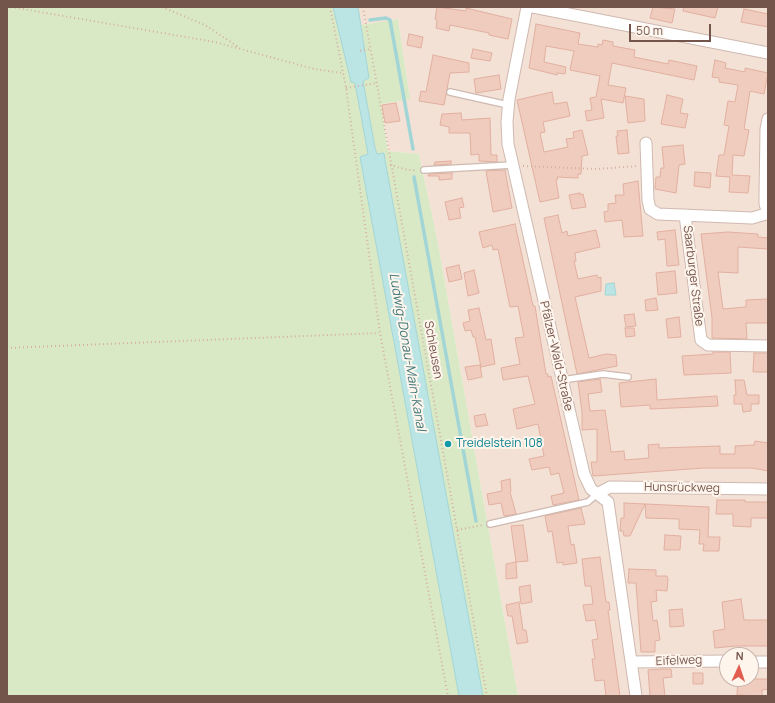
<!DOCTYPE html>
<html>
<head>
<meta charset="utf-8">
<style>
  body { margin:0 }
  #map { position:relative; width:775px; height:703px; overflow:hidden; background:#fcf0e6; font-family:Manrope,sans-serif }
  canvas { display:block }
  .frame { position:absolute; inset:0; border:8px solid #74554c; pointer-events:none }
  .north { position:absolute; left:719px; top:647px; width:40px; height:40px; box-sizing:border-box; background:#fef5ed; border:1px solid #c7b5ad; border-radius:50%; rotate:3deg; font-size:11px; font-weight:700; line-height:16px; text-align:center; color:#74554c }
  .north::after { content:''; display:block; margin:auto; width:14px; height:18px; background:#e25c4f; clip-path:polygon(50% 0,100% 100%,50% 72%,0 100%) }
  .scale { position:absolute; left:629px; top:24px; width:82px; height:18px; box-sizing:border-box; border:2px solid #74554c; border-top:0; padding-left:5px; font-size:12px; line-height:14px; white-space:nowrap; color:#74554c; -webkit-text-stroke:3px #fef5ed; paint-order:stroke }
</style>
</head>
<body>
<div id="map">
<canvas width="775" height="703"></canvas>
<div class="frame"></div>
<div class="north">N</div>
<div class="scale">50 m</div>
</div>
<script>
const context = document.querySelector('canvas').getContext('2d');
context.lineJoin = 'round';
function paint(path, color) {
  context.fillStyle = color;
  context.fill(path, 'evenodd');
}
function shape(rows) {
  const path = new Path2D();
  for (const r of rows) {
    path.moveTo(r[0], r[1]);
    for (let i = 2; i < r.length; i += 2) path.lineTo(r[i], r[i + 1]);
  }
  return path;
}
function strokePath(path, color, width, dash) {
  context.strokeStyle = color;
  context.lineWidth = width;
  context.lineCap = dash ? 'butt' : 'round';
  context.setLineDash(dash || []);
  context.stroke(path);
}
function label(font, color, halo, rows, align = 'center') {
  context.font = font + ' Manrope,sans-serif';
  context.lineWidth = 4;
  context.setLineDash([]);
  context.textBaseline = 'middle';
  context.strokeStyle = halo;
  context.fillStyle = color;
  for (const [text, x, y, turn = 0] of rows) {
    context.save();
    context.translate(x, y);
    context.rotate((+turn || 0) * Math.PI / 180);
    context.textAlign = isNaN(turn) ? turn : align;
    if (halo) context.strokeText(text, 0, 0);
    context.fillText(text, 0, 0);
    context.restore();
  }
}
paint(shape([
  [358,7,768,7,768,696,518,696,437,238,419,154,389,151,381,104,410,99,398,19,361,25],
  [727,655,751,655,751,679,727,679]
]), '#f3e1d5');
paint(shape([
  [7,7,333,7,351,81,355,82,368,154,360,157,459,696,7,696],
  [398,19,410,99,381,104,388,151,419,154,437,238,518,696,483,696,385,160,384,153,376,153,363,81,369,78,361,25]
]), '#d9e9c5');
const water = shape([
  [333,7,358,7,369,78,363,81,375,148,377,154,384,153,385,160,483,696,459,696,360,157,368,154,355,83,351,82,333,7],
  [614,283,616,295,605,295,606,284,614,283]
]);
paint(water, '#bbe4e5');
strokePath(water, '#a2d5d6', 1);
strokePath(shape([
  [370,20,386,18,390,20,413,149],
  [414,177,476,521]
]), '#a2d5d6', 3.5);
const building = shape([
  [437,7,466,11,466,8,512,19,508,39,489,35,489,33,450,25,449,31,436,28,437,20,435,19,437,7],
  [653,7,675,9,672,23,650,18,653,7],
  [684,7,718,7,715,18,683,11,684,7],
  [744,9,768,14,768,27,741,22,744,9],
  [536,24,580,33,578,44,598,47,598,44,602,45,603,40,613,42,613,46,635,50,634,57,668,64,669,60,697,66,694,80,612,63,608,85,626,88,623,103,601,99,604,118,587,121,585,111,592,110,590,98,596,97,600,76,570,70,574,51,546,46,544,62,566,67,565,74,557,73,557,75,529,68,536,24],
  [409,34,423,37,421,48,407,45,409,34],
  [473,49,492,53,490,61,471,58,473,49],
  [433,55,469,63,469,72,450,73,444,105,419,101,421,91,426,92,433,55],
  [715,60,726,63,725,68,745,72,745,68,768,73,764,94,750,91,744,129,749,130,744,156,733,155,732,175,750,176,748,193,729,192,730,177,716,176,719,155,724,155,729,126,724,125,728,101,735,102,738,85,719,82,719,78,712,77,715,60],
  [499,75,501,89,476,93,474,79,499,75],
  [552,92,554,104,567,102,570,116,543,122,545,132,540,133,544,152,568,147,566,139,574,138,573,132,582,130,588,155,582,156,581,174,578,174,578,178,557,177,558,179,556,180,559,198,540,202,517,100,552,92],
  [667,95,683,99,680,113,688,114,685,128,661,124,667,95],
  [625,96,644,99,645,121,628,123,625,96],
  [396,103,400,121,385,123,382,105,396,103],
  [461,113,462,120,490,118,491,155,497,155,497,162,479,161,479,154,471,155,470,133,449,133,449,127,440,125,442,114,461,113],
  [627,130,629,153,618,154,616,136,618,136,617,131,627,130],
  [683,145,685,164,679,165,676,193,655,189,656,177,660,177,661,168,664,168,662,147,683,145],
  [451,161,451,164,434,165,435,162,451,161],
  [505,170,512,208,493,212,486,171,505,170],
  [695,172,711,173,710,188,694,186,695,172],
  [452,173,452,179,439,180,439,176,428,176,429,174,452,173],
  [638,181,643,236,624,237,622,220,605,222,604,212,608,211,608,204,616,203,615,195,624,195,623,184,638,181],
  [580,193,580,195,583,194,586,207,572,209,569,195,580,193],
  [462,198,464,207,459,208,461,218,449,220,445,202,462,198],
  [558,215,562,233,567,231,568,236,596,230,600,247,575,253,576,261,574,261,578,279,597,275,598,278,601,277,601,291,575,297,589,358,606,354,616,355,617,366,577,374,544,218,558,215],
  [515,224,533,306,535,306,546,374,548,374,548,377,551,376,579,500,553,505,551,496,564,493,559,473,551,475,549,467,532,470,529,459,544,456,538,424,517,429,513,409,535,404,528,376,503,380,501,368,520,364,515,338,524,337,518,306,510,307,498,249,493,250,492,245,483,248,479,232,515,224],
  [675,230,679,265,667,266,665,239,658,240,657,232,675,230],
  [728,232,758,234,758,237,768,238,768,249,738,247,738,273,718,272,723,309,746,307,746,300,768,299,768,323,746,323,747,339,712,338,712,318,701,234,728,232],
  [459,265,462,279,449,282,446,268,459,265],
  [474,270,479,293,468,296,464,273,474,270],
  [675,271,677,293,658,295,656,273,675,271],
  [656,298,658,310,646,311,645,300,656,298],
  [479,308,486,340,491,339,495,364,481,367,475,337,473,337,471,330,465,331,463,323,470,321,468,310,479,308],
  [634,314,636,326,626,327,624,315,634,314],
  [679,317,681,337,668,338,666,319,679,317],
  [625,328,634,328,635,336,626,337,625,328],
  [713,352,730,352,731,373,684,375,682,356,713,354,713,352],
  [754,353,768,353,768,372,753,372,754,353],
  [480,365,482,377,468,380,465,367,480,365],
  [600,379,602,392,588,394,590,411,605,410,611,452,624,451,625,460,649,458,648,445,659,444,659,448,720,446,720,454,735,454,735,446,754,445,755,441,768,443,768,471,752,468,704,468,593,476,591,462,597,462,597,429,582,430,582,412,578,382,600,379],
  [656,379,657,400,717,396,718,406,650,409,650,405,621,407,619,383,656,379],
  [735,380,744,380,747,395,759,395,759,404,751,404,751,411,743,412,742,404,734,404,734,395,736,395,735,380],
  [485,414,488,425,476,427,474,416,485,414],
  [510,479,511,491,510,492,516,514,504,516,501,503,489,505,487,494,502,491,501,481,510,479],
  [717,500,745,500,745,502,768,502,768,518,751,518,751,527,733,526,733,514,716,514,717,500],
  [624,503,645,504,630,536,624,536,623,531,620,531,621,518,624,518,624,503],
  [645,504,709,507,708,537,720,537,719,551,703,551,704,544,699,544,700,530,679,529,679,519,646,518,645,504],
  [581,508,585,524,568,526,571,545,574,544,577,563,563,565,563,562,557,563,552,531,548,532,545,516,581,508],
  [523,525,528,561,516,562,517,578,506,579,506,564,516,562,511,526,523,525],
  [665,535,681,536,680,550,664,550,665,535],
  [600,557,606,602,609,602,610,610,608,610,620,696,606,696,604,680,595,681,592,659,595,659,592,640,598,639,595,620,586,621,583,605,593,604,591,586,585,586,582,559,600,557],
  [629,569,656,570,656,576,667,576,668,579,667,591,656,590,657,601,651,602,653,621,657,620,660,640,655,641,655,652,641,652,636,583,628,583,629,569],
  [530,585,532,602,521,604,519,587,530,585],
  [741,599,744,620,768,620,768,646,735,646,715,648,713,631,725,629,722,602,741,599],
  [519,602,523,630,526,630,528,642,517,644,512,616,508,616,506,605,519,602],
  [682,609,684,626,670,627,669,610,682,609],
  [662,669,671,669,672,677,663,678,665,696,650,696,648,670,662,669],
  [693,673,703,673,703,684,693,684,693,673],
  [738,679,768,679,768,689,762,690,762,696,737,695,738,679]
]);
paint(building, '#f0ccbf');
strokePath(building, '#e2b0a0', 1);
const lane = shape([
  [450,92,508,105],
  [424,170,512,165],
  [562,380,603,374,628,377],
  [490,524,588,502,597,494]
]);
const street = shape([
  [527,7,509,99,507,122,508,144,584,474,591,489,608,502,636,696],
  [533,7,768,53],
  [768,119,766,129,765,194,765,204,768,214],
  [646,143,648,200,650,209,658,214,752,218,766,214],
  [685,215,701,340,708,345,768,346],
  [597,494,610,487,768,489],
  [631,662,727,661],
  [751,662,768,662]
]);
strokePath(lane, '#cfb9b0', 8);
strokePath(street, '#cfb9b0', 13);
strokePath(shape([
  [11,7,215,42,314,69,342,73],
  [162,7,205,25,240,48],
  [330,7,346,88,380,333,448,696],
  [363,7,487,696],
  [360,51,371,49],
  [346,88,377,83],
  [390,165,408,170,417,170],
  [523,166,597,169,637,166],
  [7,348,379,333],
  [457,530,483,525]
]), '#d5afa2', 2, [1, 3]);
strokePath(lane, '#fff', 5.5);
strokePath(street, '#fff', 11);
for (const [x, y, r, color] of [
  [448,444,4,"#0f9aa8"]
]) {
  const dot = new Path2D();
  dot.arc(x, y, r, 0, 2 * Math.PI);
  context.fillStyle = color;
  context.fill(dot);
  strokePath(dot, '#fef5ed', 1.5);
}
label('12px', '#74554c', '#fef5ed', [
  ["Saarburger Straße",693,276,83],
  ["Schleusen",433,350,80],
  ["Pfälzer-Wald-Straße",556,356,77],
  ["Hunsrückweg",682,488,1],
  ["Eifelweg",679,661,-2]
]);
label('12px', '#0d838f', '#fef5ed', [
  ["Treidelstein 108",456,444]
], 'left');
label('italic 13px', '#407879', '#fef5ed', [
  ["Ludwig-Donau-Main-Kanal",407,352,80]
]);
</script>
</body>
</html>
